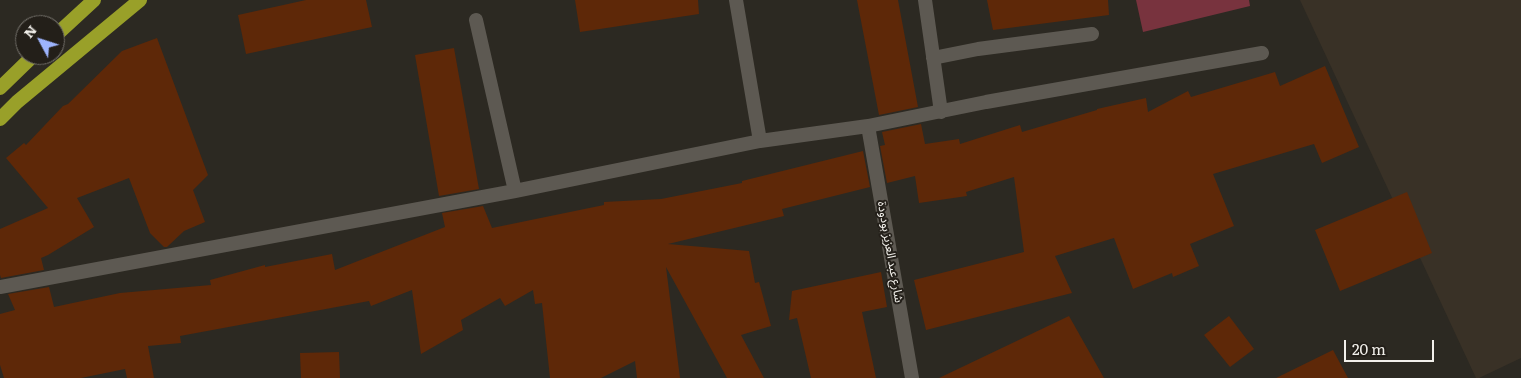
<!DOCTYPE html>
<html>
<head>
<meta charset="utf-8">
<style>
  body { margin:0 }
  #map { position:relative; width:1521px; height:378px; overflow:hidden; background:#2c2922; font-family:Literata,serif }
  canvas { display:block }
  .north { position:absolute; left:15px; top:15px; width:50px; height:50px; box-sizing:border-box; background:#231f19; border:1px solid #76736d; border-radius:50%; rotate:310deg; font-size:14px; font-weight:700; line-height:20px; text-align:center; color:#f2f0eb }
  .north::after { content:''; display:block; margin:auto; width:18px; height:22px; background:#9db4fd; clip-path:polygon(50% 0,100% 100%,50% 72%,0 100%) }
  .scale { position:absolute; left:1344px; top:340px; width:90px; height:22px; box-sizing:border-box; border:2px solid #f2f0eb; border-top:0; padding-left:6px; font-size:15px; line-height:18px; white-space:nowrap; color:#f2f0eb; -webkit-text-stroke:4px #231f19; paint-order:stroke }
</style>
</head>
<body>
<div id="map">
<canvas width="1521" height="378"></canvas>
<div class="north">N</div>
<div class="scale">20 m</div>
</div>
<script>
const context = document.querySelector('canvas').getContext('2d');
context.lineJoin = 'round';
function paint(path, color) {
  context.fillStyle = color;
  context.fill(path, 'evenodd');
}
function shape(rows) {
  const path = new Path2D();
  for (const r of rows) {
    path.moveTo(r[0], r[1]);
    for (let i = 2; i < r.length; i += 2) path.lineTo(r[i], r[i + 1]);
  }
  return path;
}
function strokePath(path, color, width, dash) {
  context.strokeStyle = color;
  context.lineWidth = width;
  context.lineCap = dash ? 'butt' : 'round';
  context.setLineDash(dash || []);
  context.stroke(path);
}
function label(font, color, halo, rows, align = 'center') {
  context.font = font + ' Literata,"Noto Sans Arabic",serif';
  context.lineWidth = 4;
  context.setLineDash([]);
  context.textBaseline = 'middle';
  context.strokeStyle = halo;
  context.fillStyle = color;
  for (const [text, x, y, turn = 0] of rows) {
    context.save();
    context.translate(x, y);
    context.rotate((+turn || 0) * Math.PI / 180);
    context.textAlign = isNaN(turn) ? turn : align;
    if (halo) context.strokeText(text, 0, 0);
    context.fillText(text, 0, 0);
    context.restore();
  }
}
paint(shape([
  [1300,0,1521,0,1521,358,1479,378,1476,378]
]), '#393126');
paint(shape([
  [1136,0,1249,0,1250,6,1143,32]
]), '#78333e');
paint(shape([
  [306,0,366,0,372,27,246,54,238,15],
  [575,0,698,0,699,14,580,32],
  [857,0,898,0,918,107,879,115],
  [987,0,1108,0,1109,15,993,30],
  [157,38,208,175,193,190,205,222,184,231,167,247,164,247,150,233,129,178,77,198,94,227,48,255,41,258,44,270,1,278,0,275,0,229,48,208,6,158,24,143,26,145,63,106,68,104,122,51],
  [454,48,479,189,439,196,415,55],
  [1325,66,1359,147,1322,163,1314,144,1213,174,1234,226,1190,244,1199,266,1173,277,1172,273,1133,289,1114,238,1055,256,1072,293,926,330,914,280,1024,252,1014,177,966,192,967,196,919,203,915,176,887,183,880,146,885,145,882,132,921,124,925,144,959,139,960,144,1020,125,1022,132,1097,110,1097,109,1146,98,1148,112,1188,91,1191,97,1275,72,1280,86],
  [863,151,870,187,782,209,784,216,668,244,749,251,755,283,759,282,771,326,741,335,764,378,727,378,666,267,680,378,637,378,635,361,601,378,550,378,542,303,535,304,533,290,505,306,500,298,461,320,463,330,421,354,412,290,371,306,369,301,180,336,181,343,148,346,154,378,127,378,125,369,81,378,4,378,0,365,0,314,15,310,8,294,49,287,54,307,120,293,211,285,210,280,265,265,265,267,332,254,335,270,445,227,442,213,483,206,492,228,604,205,604,202,661,199,742,183,742,181],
  [1407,192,1432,253,1340,291,1315,230],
  [881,272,887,307,862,312,876,378,811,378,797,318,789,320,792,291],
  [1069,316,1104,378,939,378],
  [1229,316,1254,349,1230,367,1204,335],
  [1333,350,1348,378,1276,378],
  [339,352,340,378,301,378,300,353]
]), '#5e2808');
strokePath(shape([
  [736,0,760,141],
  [925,0,941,112],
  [476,20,515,191],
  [933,58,978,49,1092,34],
  [868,126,912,378],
  [0,287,515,191,760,141,868,126,986,102,1262,53]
]), '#5d5952', 14);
strokePath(shape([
  [55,36,94,0],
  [0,88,34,55],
  [0,119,17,102,140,0]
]), '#99a029', 14);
label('12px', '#f2f0eb', '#231f19', [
  ["شارع عبد العزيز بودودة",890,252,80]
]);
</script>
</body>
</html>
